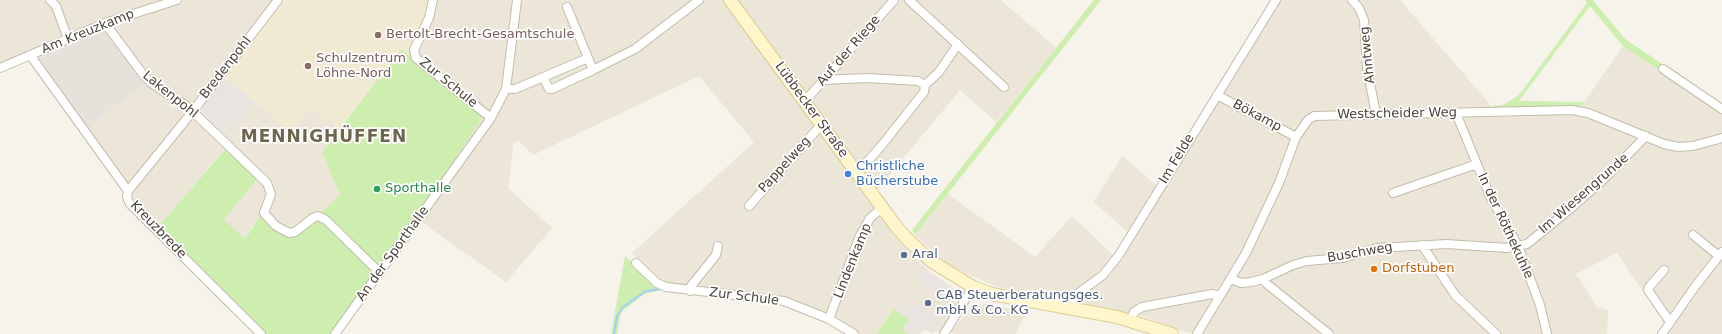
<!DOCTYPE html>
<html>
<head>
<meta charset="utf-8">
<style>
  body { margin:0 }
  canvas { display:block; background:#f6f3ea }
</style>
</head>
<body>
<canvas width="1722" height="334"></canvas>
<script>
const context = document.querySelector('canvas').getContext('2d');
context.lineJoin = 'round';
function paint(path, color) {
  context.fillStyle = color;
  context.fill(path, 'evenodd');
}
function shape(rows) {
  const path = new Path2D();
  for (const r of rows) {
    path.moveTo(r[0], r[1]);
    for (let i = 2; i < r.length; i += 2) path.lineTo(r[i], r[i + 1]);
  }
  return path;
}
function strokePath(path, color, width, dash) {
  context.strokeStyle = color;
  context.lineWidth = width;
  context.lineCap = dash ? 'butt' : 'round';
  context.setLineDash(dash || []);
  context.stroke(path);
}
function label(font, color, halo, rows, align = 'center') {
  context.font = font + ' "DejaVu Sans",sans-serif';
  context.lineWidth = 3.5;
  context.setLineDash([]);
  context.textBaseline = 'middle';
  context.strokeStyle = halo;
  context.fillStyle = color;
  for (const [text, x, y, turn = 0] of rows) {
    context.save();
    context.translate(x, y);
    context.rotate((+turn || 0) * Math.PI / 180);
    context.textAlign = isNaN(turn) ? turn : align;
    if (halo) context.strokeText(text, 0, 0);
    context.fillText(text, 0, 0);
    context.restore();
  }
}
paint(shape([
  [0,0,280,0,213,88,216,90,222,132,226,129,230,132,255,102,292,131,312,108,339,129,322,152,340,195,314,219,297,232,252,226,245,239,224,219,226,147,157,228,135,205,124,181,88,129,118,103,37,53,0,65],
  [431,0,1001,0,1056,48,996,122,960,90,869,200,900,242,917,260,929,271,951,286,955,292,957,303,955,311,941,334,936,331,932,334,924,329,920,334,908,334,902,330,893,309,877,334,861,334,841,322,780,295,667,285,660,281,632,253,754,142,699,76,533,155,518,140,513,145,509,189,552,228,506,282,416,218,485,114,410,56,427,18],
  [1279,0,1400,0,1493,108,1493,117,1576,114,1623,46,1722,111,1722,334,1657,334,1664,323,1617,253,1576,274,1597,307,1608,310,1607,334,1192,334,1142,316,1077,304,1078,299,1082,294,1106,279,1113,271],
  [1122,156,1157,186,1127,232,1094,202],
  [948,194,1035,257,1072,216,1113,255,1105,266,1094,278,1073,292,1066,302,997,287,952,267,937,256,915,235],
  [985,304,1027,312,1015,334,955,334,951,332,965,314,973,307]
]), '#ebe6d7');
paint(shape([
  [99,30,105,32,147,82,118,103,88,129,39,61,37,53]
]), '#e6e2db');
paint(shape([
  [279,0,431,0,427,18,410,56,401,49,339,129,312,108,292,131,222,76]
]), '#f1ead2');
paint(shape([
  [1094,0,1101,0,915,235,912,230],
  [1585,0,1593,0,1625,39,1722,104,1722,111,1623,46,1590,6,1519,101,1584,102,1580,108,1493,108,1492,106,1503,105,1519,95,1587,3],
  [401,49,485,114,416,218,332,334,264,334,157,228,227,147,258,178,224,219,245,239,262,213,283,233,314,219,340,195,322,152],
  [625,256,650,281,662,290,644,294,621,312,617,334,611,334],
  [893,309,909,320,902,330,908,334,877,334]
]), '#ceeeaf');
paint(shape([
  [222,76,255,102,230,132,226,129,222,132,200,110,216,90,213,87],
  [924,272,944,282,943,284,953,291,948,301,916,280],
  [903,301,913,307,916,303,942,320,939,325,944,328,940,333,935,330,933,334,924,328,919,334,910,334,903,330,910,319,896,310]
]), '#e8e5e1');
strokePath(shape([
  [614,334,617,316,623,307,646,291,660,289]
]), '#a1cff8', 2);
const minor = shape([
  [50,0,56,6,68,39],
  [433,0,429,18,414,50,416,58,491,118],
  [909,0,1004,87],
  [1352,0,1359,8,1364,20,1367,68,1376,114],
  [567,7,593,70],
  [105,23,142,73,151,83,188,107,267,183,271,194,264,213,276,226,289,233,295,232,313,218,318,216,326,220,380,273],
  [30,55,128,191,127,197,130,204,261,334],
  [0,68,105,23,177,0],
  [1663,69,1722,109],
  [543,77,549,89,552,89,593,70,635,49,699,0],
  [823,80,868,78,918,81,925,85],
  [506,89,515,89,588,58],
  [1217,95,1296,137],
  [805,101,894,0],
  [1456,113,1490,196,1518,246,1540,305,1547,334],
  [856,172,867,162,882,145,924,92,925,85,939,72,958,44],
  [128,191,193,111,278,0],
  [1393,193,1477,164],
  [749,206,821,125],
  [1693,235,1719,256],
  [1422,245,1455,295,1496,334],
  [636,263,657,283,666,287,784,301,829,319,854,334],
  [1664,270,1649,287,1648,290,1670,322],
  [1231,279,1241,283,1251,282,1263,279,1293,265,1307,261,1343,258,1377,248,1447,244,1507,248,1527,244,1570,209,1603,180,1646,136],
  [1263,279,1267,284,1329,334],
  [690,291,691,286,716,255,718,246],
  [1070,309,1076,295,1103,275,1119,255,1276,0],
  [829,319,859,238,870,218,882,208],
  [1130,320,1134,312,1142,307,1212,294,1220,296],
  [335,334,491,118,506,89,517,0],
  [944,334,973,287],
  [1197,334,1246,253,1279,183,1296,137,1308,120,1314,116,1572,110,1588,113,1664,144,1678,147,1693,146,1722,138],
  [1662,334,1694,288,1722,252]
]);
const secondary = shape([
  [730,0,895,225,907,239,931,261,973,287,992,294,1117,317,1172,334]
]);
strokePath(minor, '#c3bcab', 10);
strokePath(secondary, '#dbcc95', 14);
strokePath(minor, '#fff', 8);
strokePath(secondary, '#fff6cb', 12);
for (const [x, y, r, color] of [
  [378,35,4,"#8d6e63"],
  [308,66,4,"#8d6e63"],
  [848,174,4,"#3f7fe0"],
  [377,189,4,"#2e9e5b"],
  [904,255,4,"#5c6f8a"],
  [1374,269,4,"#e8710a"],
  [928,303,4,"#5c6f8a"]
]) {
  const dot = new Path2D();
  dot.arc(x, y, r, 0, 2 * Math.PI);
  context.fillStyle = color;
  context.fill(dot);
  strokePath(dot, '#fff', 1.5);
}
label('13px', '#4b4537', '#fff', [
  ["Am Kreuzkamp",88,32,-22],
  ["Auf der Riege",849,51,-49],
  ["Ahntweg",1368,55,-96],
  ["Bredenpohl",226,68,-52],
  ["Zur Schule",448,83,39],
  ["Lakenpohl",170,95,39],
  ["Lübbecker Straße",811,110,54],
  ["Westscheider Weg",1397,114,-1],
  ["Bökamp",1257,116,28],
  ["Im Felde",1177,159,-59],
  ["Pappelweg",785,165,-48],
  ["Im Wiesengrunde",1584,194,-41],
  ["In der Röthekuhle",1505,226,65],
  ["Kreuzbrede",158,230,46],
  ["Buschweg",1360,253,-10],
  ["An der Sporthalle",393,254,-54],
  ["Lindenkamp",853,261,-68],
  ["Zur Schule",744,297,7]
]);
label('13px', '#785e54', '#fff', [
  ["Bertolt-Brecht-Gesamtschule",386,35],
  ["Schulzentrum",316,59],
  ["Löhne-Nord",316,74]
], 'left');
label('13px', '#366cbe', '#fff', [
  ["Christliche",856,167],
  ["Bücherstube",856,182]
], 'left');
label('13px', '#27864d', '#fff', [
  ["Sporthalle",385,189]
], 'left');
label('13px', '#4e5e75', '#fff', [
  ["Aral",912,255],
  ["CAB Steuerberatungsges.",936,296],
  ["mbH & Co. KG",936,311]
], 'left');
label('13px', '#c56008', '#fff', [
  ["Dorfstuben",1382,269]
], 'left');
context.letterSpacing = '1px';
label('bold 17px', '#6f644d', '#fff', [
  ["MENNIGHÜFFEN",324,138]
]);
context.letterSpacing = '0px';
</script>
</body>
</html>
